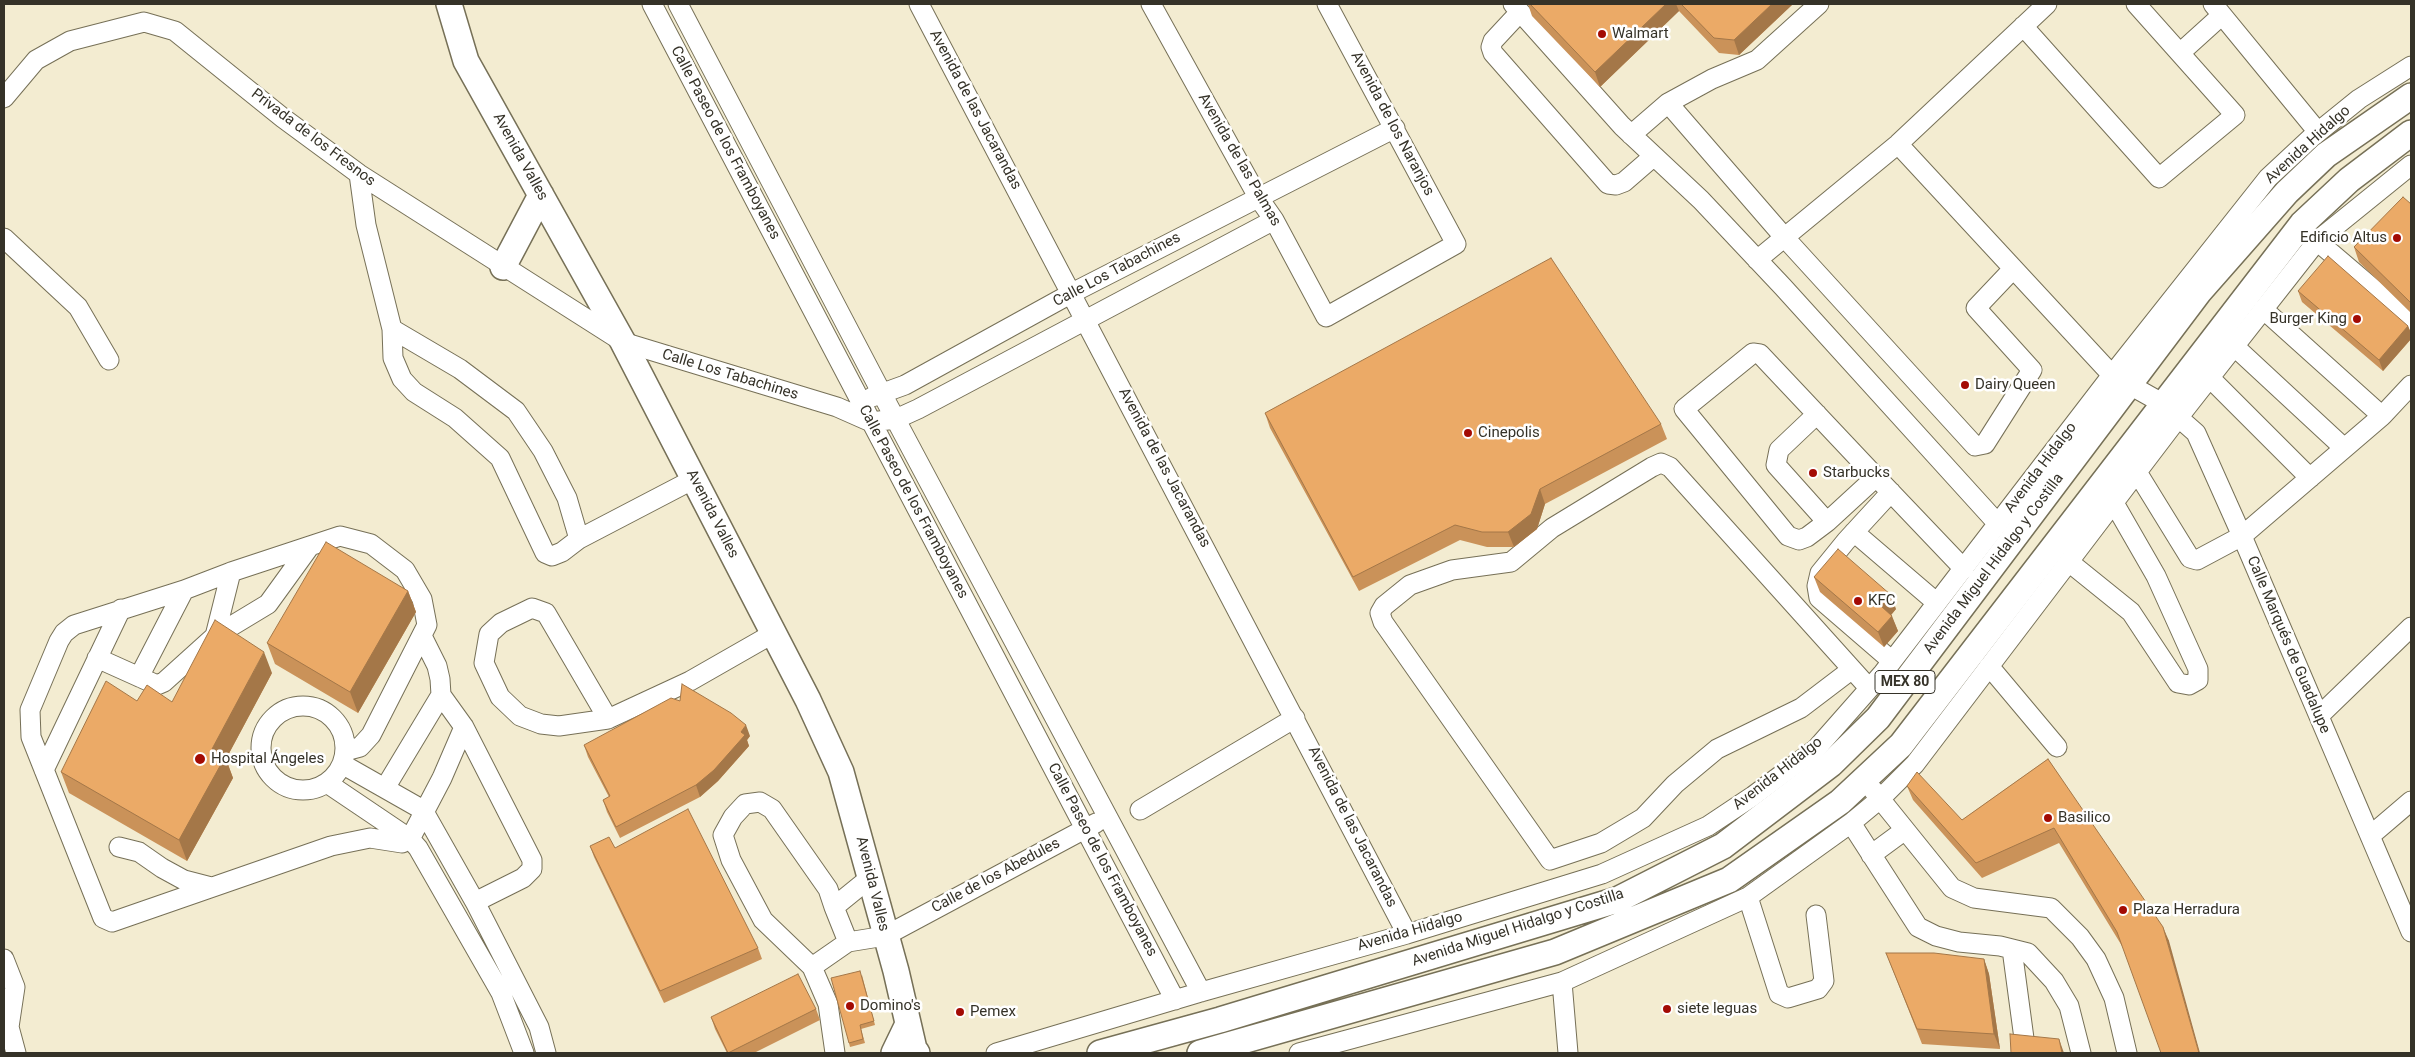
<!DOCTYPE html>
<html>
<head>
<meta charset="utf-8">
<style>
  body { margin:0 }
  #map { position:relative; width:2415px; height:1057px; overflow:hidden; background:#f3ecd1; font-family:Roboto,sans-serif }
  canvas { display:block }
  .frame { position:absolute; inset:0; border:5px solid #353228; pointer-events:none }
</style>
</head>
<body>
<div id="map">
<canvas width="2415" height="1057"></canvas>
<div class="frame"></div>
</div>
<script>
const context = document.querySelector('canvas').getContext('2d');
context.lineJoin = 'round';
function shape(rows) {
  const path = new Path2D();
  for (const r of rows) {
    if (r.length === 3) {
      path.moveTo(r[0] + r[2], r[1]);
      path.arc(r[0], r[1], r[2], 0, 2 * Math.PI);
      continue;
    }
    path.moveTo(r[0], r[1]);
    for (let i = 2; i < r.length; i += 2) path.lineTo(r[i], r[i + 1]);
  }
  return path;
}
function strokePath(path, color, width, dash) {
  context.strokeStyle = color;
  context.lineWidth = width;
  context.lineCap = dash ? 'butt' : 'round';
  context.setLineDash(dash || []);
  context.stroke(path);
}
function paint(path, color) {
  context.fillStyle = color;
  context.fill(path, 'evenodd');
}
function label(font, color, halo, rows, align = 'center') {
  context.font = font + ' Roboto,sans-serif';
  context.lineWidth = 5;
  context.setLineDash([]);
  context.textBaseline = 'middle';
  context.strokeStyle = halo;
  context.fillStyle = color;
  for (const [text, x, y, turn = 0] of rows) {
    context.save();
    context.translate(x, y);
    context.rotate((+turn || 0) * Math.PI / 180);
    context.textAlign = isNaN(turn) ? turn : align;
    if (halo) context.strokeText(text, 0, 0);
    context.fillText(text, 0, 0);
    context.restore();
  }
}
const minor = shape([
  [652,4,1175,1000],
  [678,4,889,407,1201,992],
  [919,4,1407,934],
  [1151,4,1258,197,1274,220,1326,317,1456,244,1327,4],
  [1513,4,1622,126,1701,200,1783,287,1998,524],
  [2213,4,2318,132],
  [1520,12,1493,41,1491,47,1493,53,1608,184,1616,185,1624,182,1654,156],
  [2023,26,2159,178,2235,115,2136,4],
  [2180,53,2222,15],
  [4,98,36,60,70,41,144,22,175,31,283,118,359,174,623,342,837,407,871,422,896,419,918,409,1274,220],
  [1668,103,1785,238,1975,446,1985,444,2032,370,1976,308,2013,269],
  [1631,135,1668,103,1712,79,1757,60,1819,4],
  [1898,144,2112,375,2162,403,2196,433,2242,536,2411,932],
  [359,174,366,225,392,329,393,358,402,379,414,392,455,418,500,458,545,553,552,556,562,552,579,539,694,479],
  [4,238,78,307,109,360],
  [2317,241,2411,321],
  [1757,260,1898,144,2047,4],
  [392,329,460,369,516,411,543,451,567,498,579,539],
  [2234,346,2344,448],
  [1753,353,1760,354,1876,477,1827,522,1807,537,1799,540,1788,536,1684,409,1753,353],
  [2210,378,2310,478],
  [872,397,905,385,1072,293,1395,128],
  [1817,414,1779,450,1776,465,1827,522],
  [2382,416,2411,385],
  [2137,472,2190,558,2197,560,2242,536,2382,416,2263,309],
  [1882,483,1964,569],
  [1891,492,1846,541,1820,573,1817,586,1819,598,1892,661],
  [1854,532,1937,603],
  [2069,562,2131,612,2178,683,2189,685,2198,680,2198,669,2156,576,2114,503],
  [215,636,231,572],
  [97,658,157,685,164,682,215,636,268,604,310,546],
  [1989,666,2057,747],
  [1851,670,1801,708,1717,749,1675,784,1643,818,1601,843,1550,860,1383,622,1380,613,1384,606,1410,585,1452,570,1511,562,1552,528,1652,467,1661,463,1670,467,1869,688],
  [139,677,184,590],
  [441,695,464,727,532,860,532,869,523,878,475,902],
  [303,748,42],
  [2319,716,2411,627],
  [608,719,546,613,532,608,501,623,489,634,484,663,500,697,520,716,541,724,559,726,608,719,690,681,774,633],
  [345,751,360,747,371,735,427,625,422,599,405,570,371,544,340,536,231,572,184,590,74,625,64,633,59,641,30,710,31,737,103,918,112,922,331,846,370,838,402,843,410,839,442,778,464,727],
  [342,764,423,810,475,902,539,1027,546,1053],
  [44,770,121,609],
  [327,783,410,839,418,848,501,993,524,1053],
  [385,788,441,695,440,679,437,666,422,636],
  [1873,790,1952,888,1974,898,2051,908,2080,937,2096,959,2114,998,2127,1053],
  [1140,810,1295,718],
  [1851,823,1918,927,1936,936,1959,942,2000,946,2028,953,2054,981,2069,1006,2081,1053],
  [2370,836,2411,801],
  [119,847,139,852,162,868,184,880,211,887],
  [1871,855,1905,830],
  [1748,897,1779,994,1788,998,1818,989,1824,981,1816,915],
  [848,942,885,936,1096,823],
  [2012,949,2025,1046],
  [4,959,15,987,9,1027,16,1053],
  [812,967,763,920,731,860,723,835,733,817,745,804,760,802,772,809,828,889,834,907],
  [1562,982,1568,1053],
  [835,1053,828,1004,812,967,848,942,834,907,871,877],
  [996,1053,1201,992,1407,934,1602,874,1708,826,1753,796,1816,749,1883,673,2112,375,2268,178,2312,137,2359,99,2411,66],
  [1299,1053,1562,982,1748,897,1851,823,1880,799,1915,764,2178,418,2317,241,2411,165]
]);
const major = shape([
  [449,4,466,61,623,342,808,700,841,772,896,971,914,1049,917,1053],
  [503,267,541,195],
  [894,1053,908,1024],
  [1100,1053,1220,1020,1617,900,1723,846,1831,764,1878,718,2199,292,2287,192,2326,155,2411,96],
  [1200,1053,1555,952,1729,880,1840,802,1901,745,2302,224,2349,180,2411,133]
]);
strokePath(minor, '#767057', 21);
strokePath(major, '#767057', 28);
strokePath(minor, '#fff', 19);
strokePath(major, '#fff', 25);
paint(shape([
  [1528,4,1793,4,1739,55,1719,53,1679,11,1600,87,1532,16],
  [2411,204,2411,313,2359,262,2354,247],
  [2298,291,2408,326,2411,333,2411,339,2383,371,2302,302],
  [1265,413,1661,424,1667,439,1545,504,1537,529,1514,547,1487,547,1460,540,1359,591,1270,428],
  [1814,577,1896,609,1891,615,1898,631,1884,647,1820,592],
  [408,591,416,612,358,713,275,664,267,643],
  [272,673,226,759,233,778,187,861,69,793,61,772,137,701,172,702],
  [750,736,747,740,749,746,718,781,700,797,620,838,607,812,603,800,609,797,588,757,584,745],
  [2048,759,2169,941,2122,946,2059,843,1982,878,1913,800,1907,786,1962,820],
  [590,846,615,848,758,948,762,959,664,1003,594,857],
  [1886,953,1984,959,1989,974,2000,1049,1922,1044],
  [862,975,875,1025,861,1029,865,1043,850,1047,849,1043],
  [816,1009,820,1020,754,1053,727,1053,715,1029,711,1017]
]), '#ca9259');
paint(shape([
  [1666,4,1676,4,1679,11,1600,87,1595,72],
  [1772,4,1793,4,1739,55,1734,40],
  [2408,326,2411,333,2411,339,2383,371,2379,360],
  [1540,489,1545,504,1537,529,1514,547,1508,532],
  [408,591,416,612,358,713,350,692],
  [1891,595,1896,609,1886,621,1881,606],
  [1892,616,1898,631,1884,647,1878,632],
  [264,652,272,673,226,759,233,778,187,861,179,840,212,749],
  [746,725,750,736,747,740,749,746,718,781,700,797,696,785],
  [2163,927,2169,941,2200,1053,2199,1053],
  [1984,959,1989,974,2000,1049,1994,1034],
  [2059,1039,2064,1053,2062,1053]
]), '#a47748');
const building = shape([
  [1530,4,1666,4,1595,72,1530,4],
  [1681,4,1772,4,1734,40,1714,38,1681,4],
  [2403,197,2411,204,2411,303,2354,247,2403,197],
  [2328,256,2408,326,2379,360,2298,291,2328,256],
  [1551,258,1661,424,1540,489,1531,514,1508,532,1482,532,1455,525,1353,577,1265,413,1551,258],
  [326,542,408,591,350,692,267,643,326,542],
  [1838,549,1891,595,1881,606,1892,616,1878,632,1814,577,1838,549],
  [215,620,264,652,212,749,225,757,179,840,61,772,106,681,137,701,147,685,172,702,215,620],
  [682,684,731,713,746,725,741,732,745,735,714,770,696,785,616,827,603,800,610,796,584,745,671,698,680,701,682,684],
  [2048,759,2163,927,2199,1053,2161,1053,2117,932,2054,828,1976,863,1907,786,1917,772,1962,820,2048,759],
  [688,809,758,948,660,991,590,846,609,837,615,848,688,809],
  [1886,953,1934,953,1984,959,1994,1034,1917,1029,1886,953],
  [860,971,874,1021,860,1025,863,1039,849,1043,831,978,860,971],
  [798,974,816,1009,728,1053,711,1017,798,974],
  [2010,1034,2059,1039,2062,1053,2011,1053,2010,1034]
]);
paint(building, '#ebaa67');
strokePath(building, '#a47748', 1);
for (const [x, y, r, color] of [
  [1602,34,5,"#a30b04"],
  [2397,238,5,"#a30b04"],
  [2357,319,5,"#a30b04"],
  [1965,385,5,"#a30b04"],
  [1468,433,5,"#a30b04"],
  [1813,473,5,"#a30b04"],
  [1858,601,5,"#a30b04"],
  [200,759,6,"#a30b04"],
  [2048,818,5,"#a30b04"],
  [2123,910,5,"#a30b04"],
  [850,1006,5,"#a30b04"],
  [1667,1009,5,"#a30b04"],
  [960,1012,5,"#a30b04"]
]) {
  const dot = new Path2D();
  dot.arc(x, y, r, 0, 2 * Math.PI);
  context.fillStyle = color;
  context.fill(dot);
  strokePath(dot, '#fff', 2);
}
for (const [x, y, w] of [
  [1905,682,60]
]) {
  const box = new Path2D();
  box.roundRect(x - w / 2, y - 11.5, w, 23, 4);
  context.fillStyle = '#fff';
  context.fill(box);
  strokePath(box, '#353228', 1);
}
label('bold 14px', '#353228', null, [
  ["MEX 80",1905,682]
]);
label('15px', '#353228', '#fff', [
  ["Walmart",1612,34],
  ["Edificio Altus",2387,238,"right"],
  ["Burger King",2347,319,"right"],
  ["Dairy Queen",1975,385],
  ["Cinepolis",1478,433],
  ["Starbucks",1823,473],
  ["KFC",1868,601],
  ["Hospital Ángeles",211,759],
  ["Basilico",2058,818],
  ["Plaza Herradura",2133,910],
  ["Domino's",860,1006],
  ["siete leguas",1677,1009],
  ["Pemex",970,1012]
], 'left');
label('15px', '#353228', '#fff', [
  ["Avenida de las Jacarandas",975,110,62],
  ["Avenida de los Naranjos",1392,124,62],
  ["Privada de los Fresnos",313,138,37],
  ["Calle Paseo de los Framboyanes",725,143,62],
  ["Avenida Hidalgo",2308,145,-42],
  ["Avenida Valles",520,157,61],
  ["Avenida de las Palmas",1239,160,60],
  ["Calle Los Tabachines",1117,270,-28],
  ["Calle Los Tabachines",730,375,17],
  ["Avenida de las Jacarandas",1164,468,62],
  ["Avenida Hidalgo",2041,468,-53],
  ["Calle Paseo de los Framboyanes",913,502,62],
  ["Avenida Valles",712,514,63],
  ["Avenida Miguel Hidalgo y Costilla",1994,564,-53],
  ["Calle Marqués de Guadalupe",2288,645,67],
  ["Avenida Hidalgo",1778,774,-38],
  ["Avenida de las Jacarandas",1352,827,63],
  ["Calle Paseo de los Framboyanes",1102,860,62],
  ["Calle de los Abedules",996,876,-28],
  ["Avenida Valles",872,884,76],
  ["Avenida Miguel Hidalgo y Costilla",1518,928,-18],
  ["Avenida Hidalgo",1410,932,-16]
]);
</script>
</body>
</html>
